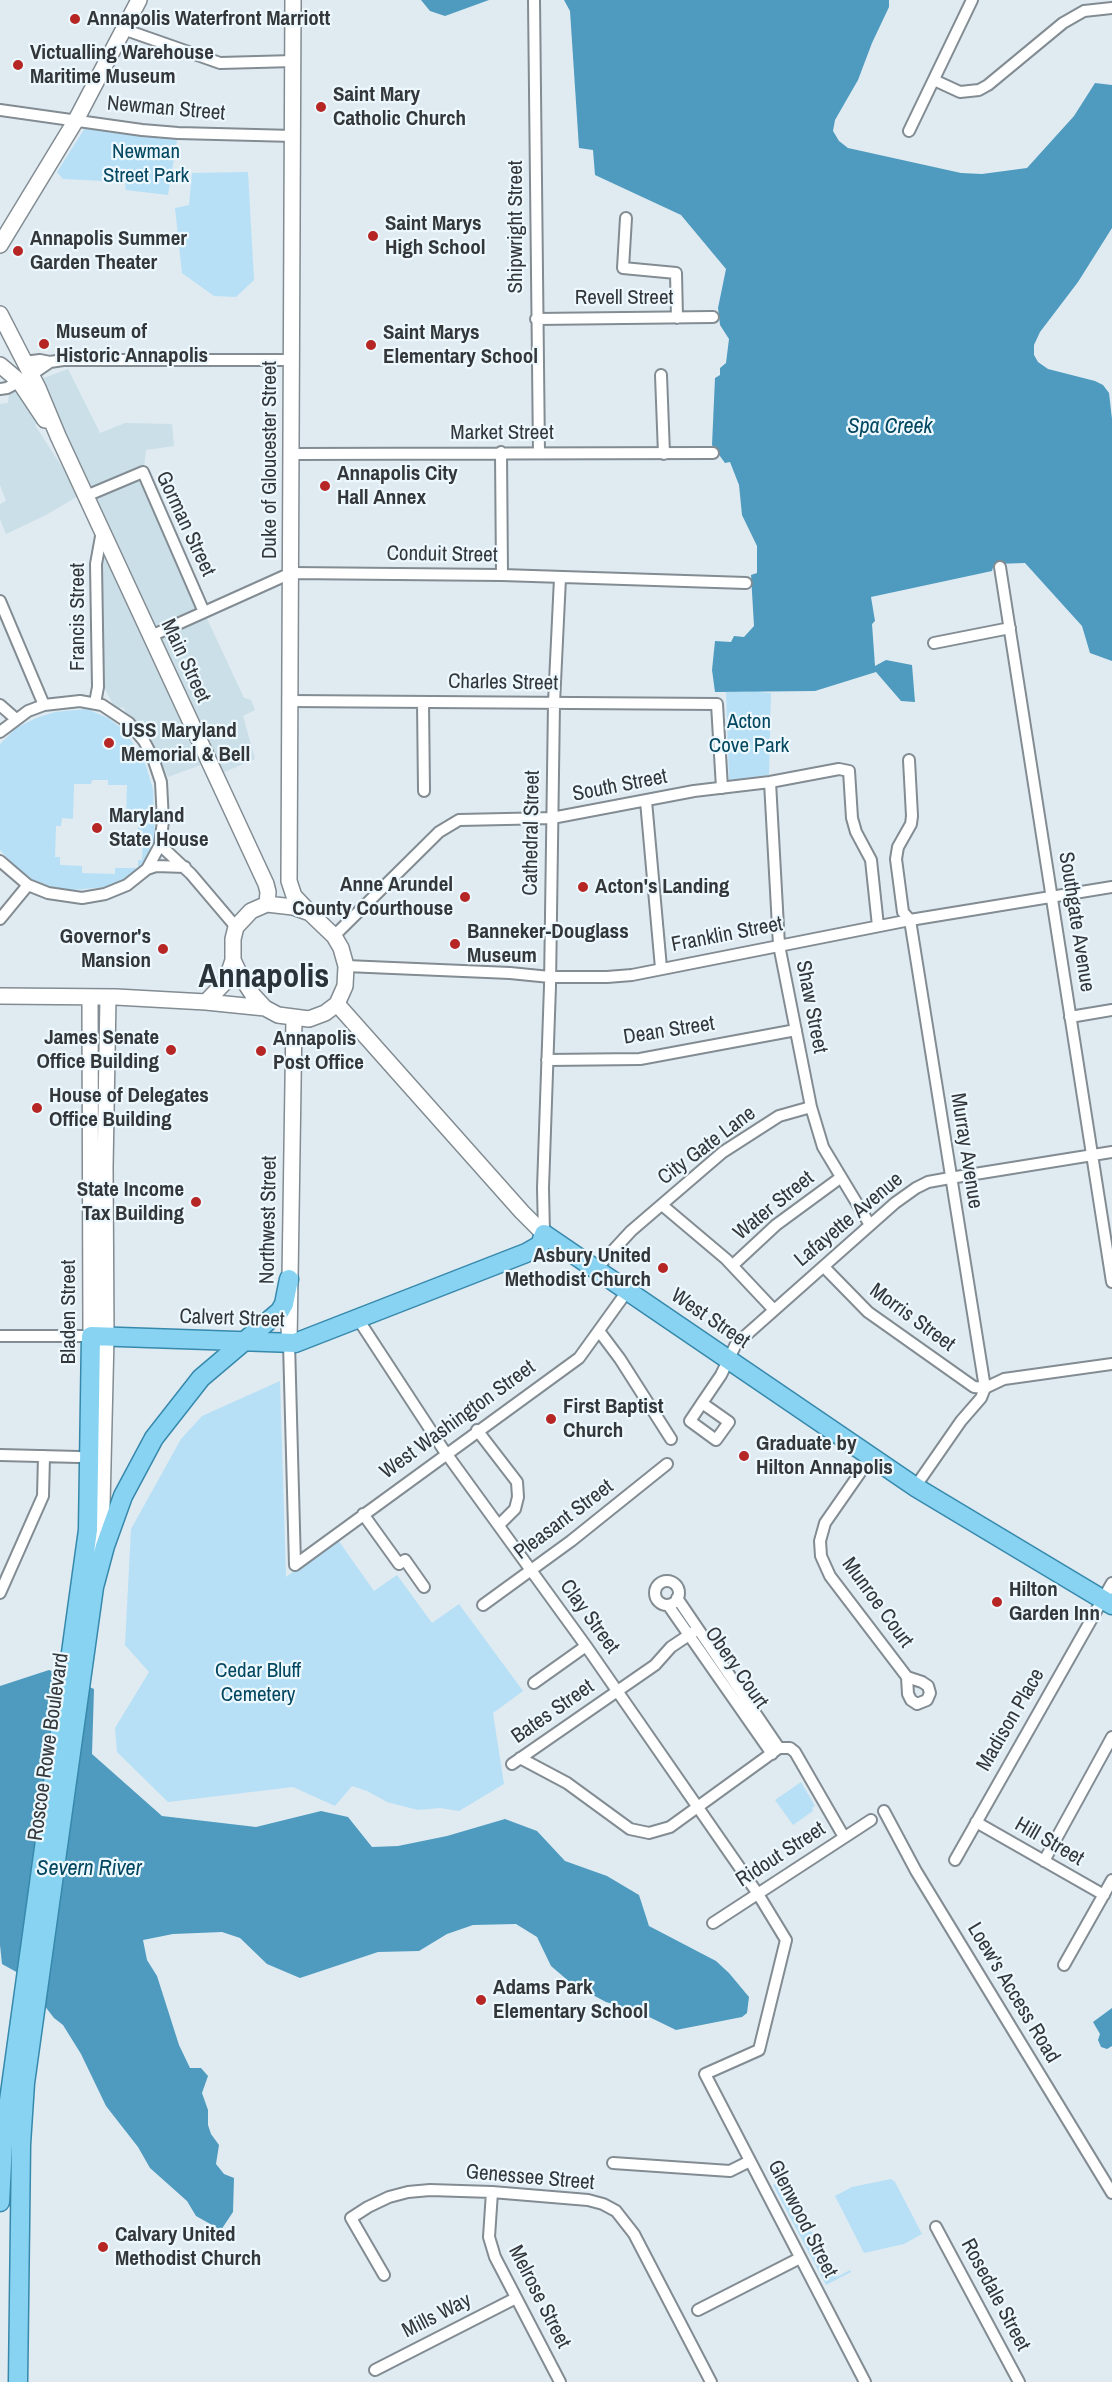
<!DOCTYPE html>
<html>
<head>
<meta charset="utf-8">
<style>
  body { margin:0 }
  canvas { display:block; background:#dfeaf1 }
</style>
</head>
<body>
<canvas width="1112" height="2382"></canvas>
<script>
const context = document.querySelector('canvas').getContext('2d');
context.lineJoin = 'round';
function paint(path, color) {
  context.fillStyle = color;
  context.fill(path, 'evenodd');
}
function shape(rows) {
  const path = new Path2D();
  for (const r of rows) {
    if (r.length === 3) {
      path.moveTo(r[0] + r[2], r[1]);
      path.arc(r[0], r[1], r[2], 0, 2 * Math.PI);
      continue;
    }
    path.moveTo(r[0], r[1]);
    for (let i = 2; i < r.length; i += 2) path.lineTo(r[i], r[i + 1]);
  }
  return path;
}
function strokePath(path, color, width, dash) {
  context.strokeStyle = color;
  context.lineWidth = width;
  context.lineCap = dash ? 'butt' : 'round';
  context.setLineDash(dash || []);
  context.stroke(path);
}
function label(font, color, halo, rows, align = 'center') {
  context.font = font + ' "Archivo Narrow",sans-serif';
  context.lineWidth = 4.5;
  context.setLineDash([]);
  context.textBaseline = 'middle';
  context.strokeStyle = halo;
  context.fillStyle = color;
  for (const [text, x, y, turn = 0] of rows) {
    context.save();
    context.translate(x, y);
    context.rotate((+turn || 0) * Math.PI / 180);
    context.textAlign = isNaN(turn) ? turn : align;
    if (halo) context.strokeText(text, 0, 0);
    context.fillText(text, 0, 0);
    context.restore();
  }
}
paint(shape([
  [68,369,100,433,125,423,172,424,174,446,146,450,144,467,130,475,134,482,139,481,146,488,244,698,251,700,255,710,243,716,255,759,220,774,214,760,168,777,143,720,133,724,123,707,116,710,104,687,100,558,115,552,38,380],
  [14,389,40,421,35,425,80,495,46,515,6,534,0,519,0,504,6,501,0,485,0,404,8,403,9,392]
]), '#cbdfe8');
paint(shape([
  [85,128,177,140,168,195,126,190,125,182,63,179,57,172],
  [248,172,254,280,236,297,214,296,182,273,175,208,189,205,192,173],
  [750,687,759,687,759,692,771,693,769,775,729,780,726,692,750,692],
  [87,709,108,718,125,731,144,760,153,789,155,844,148,860,138,869,118,883,107,887,71,890,53,888,33,880,17,868,0,850,0,744,16,728,36,718,55,712],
  [92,780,108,780,108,785,127,785,126,821,138,821,138,830,143,831,142,860,138,860,138,868,115,868,115,874,82,873,82,866,60,865,60,857,55,857,56,826,61,826,62,818,73,819,74,784,91,784],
  [280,1381,286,1577,338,1540,374,1591,397,1575,432,1623,459,1604,523,1691,493,1713,504,1784,459,1811,440,1808,418,1810,387,1802,367,1791,352,1786,335,1806,293,1787,168,1802,117,1752,115,1728,149,1672,125,1645,131,1529,181,1439,202,1416],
  [801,1782,815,1806,812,1808,813,1811,793,1825,775,1800],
  [891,2179,895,2182,922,2234,904,2244,864,2253,835,2196,852,2187],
  [783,2180,837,2277,850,2270,851,2272,826,2285,773,2185]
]), '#b7e0f6');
paint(shape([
  [421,0,489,0,445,16,430,11],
  [564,0,889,0,889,7,872,43,858,80,835,120,833,131,839,141,848,148,961,173,982,174,1027,168,1074,116,1095,83,1112,85,1112,228,1078,282,1040,332,1034,345,1034,355,1038,362,1048,369,1095,381,1103,385,1109,393,1112,419,1112,661,1090,653,1082,626,1025,563,994,564,992,571,871,597,875,621,872,624,875,666,886,660,912,665,915,702,901,701,876,672,815,691,715,692,712,670,715,641,731,642,734,636,744,637,754,626,751,575,757,573,757,546,742,515,739,485,730,462,725,463,712,445,715,378,720,375,720,368,726,363,729,339,720,325,718,308,726,269,681,215,595,175,593,150,579,148,570,11],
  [49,1670,94,1689,92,1754,162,1816,256,1827,321,1811,348,1817,372,1847,398,1846,447,1836,505,1819,537,1831,565,1861,607,1876,639,1895,649,1926,716,1961,729,1973,749,1997,747,2013,742,2017,676,2030,641,2013,606,2002,572,1984,551,1966,537,1937,516,1924,473,1925,447,1934,419,1951,378,1952,300,1978,267,1964,240,1938,222,1932,173,1934,143,1940,147,1960,157,1976,179,2045,190,2068,201,2068,208,2076,202,2093,208,2110,208,2125,211,2134,219,2145,216,2164,224,2174,234,2178,233,2212,221,2230,196,2216,187,2201,150,2168,138,2147,106,2106,81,2054,63,2025,54,2018,20,1974,2,1964,0,1945,0,1686],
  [1112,2008,1112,2046,1107,2049,1101,2047,1098,2040,1100,2034,1093,2022]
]), '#4f9bbf');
const minor = shape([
  [534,0,539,453],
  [123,29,220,63,294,61],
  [934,80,960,92,979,90,988,85,1063,23,1084,11,1112,8],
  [0,110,142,130,178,133,294,136],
  [909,131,972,0],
  [626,218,623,268,676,273,677,318],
  [536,319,713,317],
  [24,362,40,360,50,362,63,360,291,360],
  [661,375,664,454],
  [0,389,7,388,31,375,50,362],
  [501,452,502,575],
  [291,454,713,453],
  [86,496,143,472,204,612],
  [1000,567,1112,1282],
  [0,601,44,705],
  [151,636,291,573,502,575,746,583],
  [934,643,1010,628],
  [289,701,717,704,722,788],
  [423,702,424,791],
  [95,703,98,687,96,564,102,531],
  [0,705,16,719],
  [0,732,28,711,44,705,80,701,102,705,129,723,144,741,153,758,161,782,163,821,160,845,147,869,127,885,105,894,82,898,48,893,28,885,0,861],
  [909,760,912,816,911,824,898,847,896,859,903,912,910,920,985,1388],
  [770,782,779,945,811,1107,823,1147,870,1225],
  [646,801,661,968],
  [160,845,191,874,236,927],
  [147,869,156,866,185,867],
  [0,919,28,885],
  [334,936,439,832,459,820,552,818,694,791,770,782,839,769,849,771,852,818,856,832,871,860,878,926],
  [346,966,510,973,550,977,607,977,632,975,910,920,1112,887],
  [1070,1017,1112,1010],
  [547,1060,640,1059,796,1030],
  [662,1205,726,1259,774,1310],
  [544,1234,543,1188,550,986,554,703,560,578],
  [733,1265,776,1225,840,1178],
  [824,1267,868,1312,974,1387,985,1388],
  [596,1269,631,1231,723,1152,779,1116,811,1107],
  [358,1319,443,1449,586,1646,758,1894,786,1940,759,2050,705,2074,865,2382],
  [599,1331,620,1359,671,1439],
  [0,1336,91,1336],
  [289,1343,295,1565],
  [702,1403,729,1422,716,1440,690,1421,702,1403,721,1375,736,1344,895,1203,916,1188,928,1182,950,1178,1112,1152],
  [477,1430,517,1482,518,1497,515,1509,499,1525],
  [0,1455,79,1457],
  [871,1457,825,1523,820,1541,821,1556,830,1576,907,1677],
  [917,1488,920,1480,961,1421,981,1398,985,1388,1004,1379,1112,1364],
  [363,1514,399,1564,405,1560,424,1587],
  [295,1565,579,1358,628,1290],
  [667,1593,12],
  [0,1593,43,1496,44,1456],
  [677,1598,779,1748],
  [483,1605,571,1541,667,1464],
  [668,1605,772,1754],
  [907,1677,922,1682,928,1686,930,1693,927,1700,917,1704,911,1700,908,1694,907,1677],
  [534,1683,586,1646],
  [779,1748,790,1748,795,1752,844,1837],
  [520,1758,567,1783,630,1829,649,1833,670,1827,779,1748],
  [512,1764,655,1665,671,1647,698,1629],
  [884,1811,916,1871,1112,2193],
  [976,1822,1104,1895],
  [955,1860,1112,1583],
  [1044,1861,1112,1737],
  [713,1923,871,1820],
  [1064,1965,1112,1880],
  [613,2163,730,2171,750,2161],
  [492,2192,489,2237,495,2257,560,2382],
  [936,2227,1019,2382],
  [384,2275,351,2218,368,2207,389,2197,408,2192,430,2190,492,2192,588,2200,603,2204,616,2211,634,2234,711,2382],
  [698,2310,800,2258],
  [375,2370,516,2298]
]);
const secondary = shape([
  [293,0,289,881,294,896,310,913],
  [0,245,76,120,139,0],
  [0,314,38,388,58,436,266,884,268,892,267,904],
  [0,365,19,381,45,420],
  [267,904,293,907,310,913,334,936,341,948,346,966,345,986,337,1004,325,1013,309,1019,278,1015,265,1008,253,995,240,975,233,960,233,939,236,927,251,911,267,904],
  [0,996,116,997,206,1002,265,1008],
  [90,997,91,1336],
  [206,1002,226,981,233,960],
  [337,1004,522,1212,544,1234],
  [289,1343,294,1019],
  [97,1554,102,1505,106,1337,105,1167,108,997]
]);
const primary = shape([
  [0,2202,3,2144,88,1530,91,1336,295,1343,526,1253,540,1245,544,1234,917,1488,1112,1605],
  [18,2382,21,2144,25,2083,94,1587,105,1546,123,1496,154,1438,201,1378,280,1311,284,1304,289,1279]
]);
strokePath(minor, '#828c92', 14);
strokePath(secondary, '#828c92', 18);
strokePath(primary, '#3789ac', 21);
strokePath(minor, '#fff', 10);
strokePath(secondary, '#fff', 15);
strokePath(primary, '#88d3f2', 18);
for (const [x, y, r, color] of [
  [75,19,6,"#b62624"],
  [18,65,6,"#b62624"],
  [321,107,6,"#b62624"],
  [373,236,6,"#b62624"],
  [18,251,6,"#b62624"],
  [44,344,6,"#b62624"],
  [371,345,6,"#b62624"],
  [325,486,6,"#b62624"],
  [109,743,6,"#b62624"],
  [97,828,6,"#b62624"],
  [583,887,6,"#b62624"],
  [465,897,6,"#b62624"],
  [455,944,6,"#b62624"],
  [163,949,6,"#b62624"],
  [171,1050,6,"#b62624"],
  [261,1051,6,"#b62624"],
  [37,1108,6,"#b62624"],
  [196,1202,6,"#b62624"],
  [663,1268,6,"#b62624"],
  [551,1419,6,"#b62624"],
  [744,1456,6,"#b62624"],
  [997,1602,6,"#b62624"],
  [481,2000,6,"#b62624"],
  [103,2247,6,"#b62624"]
]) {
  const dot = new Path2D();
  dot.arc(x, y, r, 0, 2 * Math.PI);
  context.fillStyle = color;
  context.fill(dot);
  strokePath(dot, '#ecf8fe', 2);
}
label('bold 21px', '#33373a', '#ecf8fe', [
  ["Annapolis Waterfront Marriott",87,19],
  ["Victualling Warehouse",30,53],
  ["Maritime Museum",30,77],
  ["Saint Mary",333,95],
  ["Catholic Church",333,119],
  ["Saint Marys",385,224],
  ["High School",385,248],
  ["Annapolis Summer",30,239],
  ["Garden Theater",30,263],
  ["Museum of",56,332],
  ["Historic Annapolis",56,356],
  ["Saint Marys",383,333],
  ["Elementary School",383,357],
  ["Annapolis City",337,474],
  ["Hall Annex",337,498],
  ["USS Maryland",121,731],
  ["Memorial & Bell",121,755],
  ["Maryland",109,816],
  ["State House",109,840],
  ["Anne Arundel",453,885,"right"],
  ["County Courthouse",453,909,"right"],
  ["Acton's Landing",595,887],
  ["Banneker-Douglass",467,932],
  ["Museum",467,956],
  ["Governor's",151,937,"right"],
  ["Mansion",151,961,"right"],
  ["James Senate",159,1038,"right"],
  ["Office Building",159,1062,"right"],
  ["Annapolis",273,1039],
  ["Post Office",273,1063],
  ["House of Delegates",49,1096],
  ["Office Building",49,1120],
  ["State Income",184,1190,"right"],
  ["Tax Building",184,1214,"right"],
  ["Asbury United",651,1256,"right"],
  ["Methodist Church",651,1280,"right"],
  ["First Baptist",563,1407],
  ["Church",563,1431],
  ["Graduate by",756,1444],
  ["Hilton Annapolis",756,1468],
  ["Hilton",1009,1590],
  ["Garden Inn",1009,1614],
  ["Adams Park",493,1988],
  ["Elementary School",493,2012],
  ["Calvary United",115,2235],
  ["Methodist Church",115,2259]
], 'left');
label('21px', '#33373a', '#ecf8fe', [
  ["Newman Street",166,109,5],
  ["Shipwright Street",516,227,-90],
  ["Revell Street",624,298],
  ["Market Street",502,433],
  ["Duke of Gloucester Street",270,460,-90],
  ["Gorman Street",185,524,65],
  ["Conduit Street",442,555,1],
  ["Francis Street",78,617,-90],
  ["Main Street",185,661,65],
  ["Charles Street",503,683,1],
  ["South Street",620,786,-11],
  ["Cathedral Street",532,833,-89],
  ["Southgate Avenue",1076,922,81],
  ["Franklin Street",727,935,-11],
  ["Shaw Street",811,1007,79],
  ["Dean Street",669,1031,-9],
  ["City Gate Lane",707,1146,-37],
  ["Murray Avenue",966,1151,81],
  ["Water Street",774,1206,-39],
  ["Northwest Street",269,1220,-89],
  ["Lafayette Avenue",849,1220,-40],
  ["Bladen Street",69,1312,-90],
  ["Morris Street",912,1318,36],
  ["Calvert Street",232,1319,2],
  ["West Street",710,1319,34],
  ["West Washington Street",458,1420,-36],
  ["Pleasant Street",564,1520,-37],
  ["Munroe Court",877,1603,54],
  ["Clay Street",589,1617,54],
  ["Obery Court",736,1668,55],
  ["Bates Street",553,1712,-35],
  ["Madison Place",1011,1720,-60],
  ["Roscoe Rowe Boulevard",49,1747,-82],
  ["Hill Street",1049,1842,30],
  ["Ridout Street",781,1855,-33],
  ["Loew's Access Road",1013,1993,59],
  ["Genessee Street",530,2178,5],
  ["Glenwood Street",802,2219,63],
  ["Rosedale Street",995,2295,62],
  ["Melrose Street",539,2297,63],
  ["Mills Way",437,2316,-27]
]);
label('21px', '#034760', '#ecf8fe', [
  ["Newman",146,152],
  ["Street Park",146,176],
  ["Acton",749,722],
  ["Cove Park",749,746],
  ["Cedar Bluff",258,1671],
  ["Cemetery",258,1695]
]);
label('italic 22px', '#02465f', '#ecf8fe', [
  ["Spa Creek",890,427],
  ["Severn River",89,1869]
]);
label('bold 33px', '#2a3338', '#ecf8fe', [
  ["Annapolis",264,978]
]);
</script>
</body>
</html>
